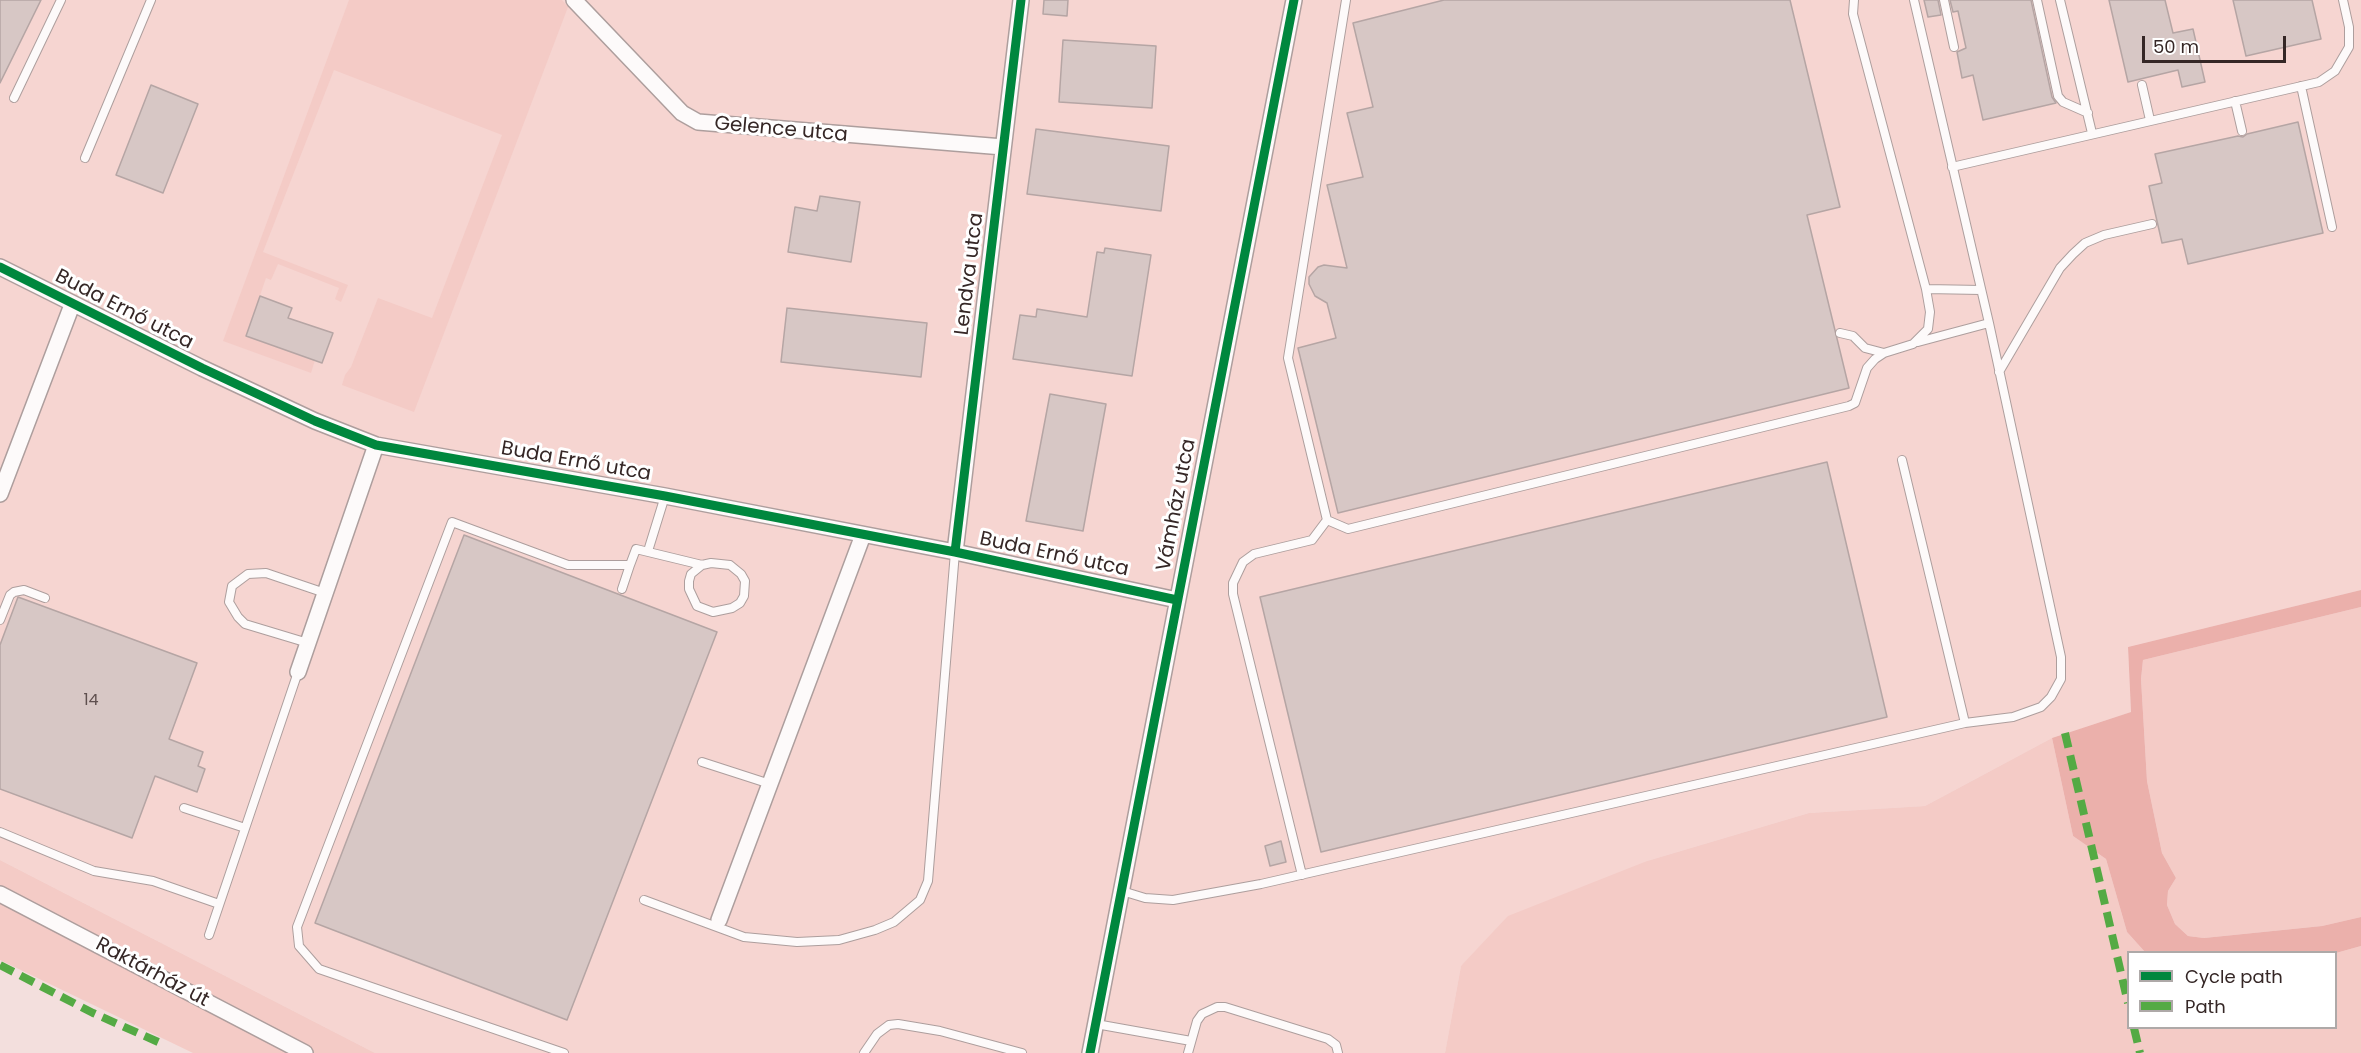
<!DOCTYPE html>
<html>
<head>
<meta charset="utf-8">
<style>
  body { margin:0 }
  #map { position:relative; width:2361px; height:1053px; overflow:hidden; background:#f3dfdd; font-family:Poppins,sans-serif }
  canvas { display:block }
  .legend { position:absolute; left:2127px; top:951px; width:210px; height:78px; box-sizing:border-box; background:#fff; border:2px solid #aea9a8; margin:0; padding:8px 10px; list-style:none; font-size:18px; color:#352726 }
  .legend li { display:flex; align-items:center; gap:12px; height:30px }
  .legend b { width:30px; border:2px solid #aea9a8 }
  .scale { position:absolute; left:2142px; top:36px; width:144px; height:27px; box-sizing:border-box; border:3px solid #352726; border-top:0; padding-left:8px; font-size:18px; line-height:21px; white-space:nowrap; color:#352726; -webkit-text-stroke:4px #fff; paint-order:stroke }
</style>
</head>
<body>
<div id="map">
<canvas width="2361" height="1053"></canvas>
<ul class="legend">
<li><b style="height:8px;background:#00873e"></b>Cycle path</li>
<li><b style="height:8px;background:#54aa44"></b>Path</li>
</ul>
<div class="scale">50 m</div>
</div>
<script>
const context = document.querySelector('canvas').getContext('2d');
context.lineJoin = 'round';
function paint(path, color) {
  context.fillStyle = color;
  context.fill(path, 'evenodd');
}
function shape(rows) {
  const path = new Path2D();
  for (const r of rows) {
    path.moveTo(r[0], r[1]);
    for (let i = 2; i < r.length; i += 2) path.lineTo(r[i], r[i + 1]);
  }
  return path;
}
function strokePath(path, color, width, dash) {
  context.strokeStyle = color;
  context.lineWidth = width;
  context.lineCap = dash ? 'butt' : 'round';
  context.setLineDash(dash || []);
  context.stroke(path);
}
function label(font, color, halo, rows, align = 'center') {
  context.font = font + ' Poppins,sans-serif';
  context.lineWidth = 6;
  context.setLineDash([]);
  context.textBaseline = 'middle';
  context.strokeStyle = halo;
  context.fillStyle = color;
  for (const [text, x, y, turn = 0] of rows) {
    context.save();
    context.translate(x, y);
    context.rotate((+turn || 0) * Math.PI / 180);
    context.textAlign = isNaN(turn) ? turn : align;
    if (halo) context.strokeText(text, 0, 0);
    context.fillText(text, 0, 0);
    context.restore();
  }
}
paint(shape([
  [0,0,2361,0,2361,590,2128,647,2131,712,2052,738,1925,806,1809,813,1647,861,1461,966,1445,1053,375,1053,0,860]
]), '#f6d5d1');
paint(shape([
  [349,0,562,0,568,7,414,412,342,385,345,375,351,367,378,298,432,318,502,135,334,70,263,252,348,285,341,302,335,299,339,288,278,264,271,280,266,278,246,336,315,360,311,373,223,341],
  [2361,607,2361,917,2322,926,2204,938,2188,936,2175,924,2167,905,2168,891,2176,878,2162,853,2147,781,2141,679,2143,660],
  [2052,738,2073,836,2106,859,2127,932,2145,952,2128,952,2128,1028,2336,1028,2336,953,2361,946,2361,1053,1445,1053,1461,966,1508,916,1647,861,1809,813,1925,806],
  [0,860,375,1053,193,1053,0,960]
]), '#f4cbc6');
paint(shape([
  [2361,590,2361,607,2143,660,2141,679,2147,781,2162,853,2176,878,2168,891,2167,905,2175,924,2188,936,2204,938,2322,926,2361,917,2361,946,2336,953,2145,952,2127,932,2106,859,2073,836,2052,738,2131,712,2128,647]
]), '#ebb0ab');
const building = shape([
  [0,0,41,0,0,83,0,0],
  [1044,0,1068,0,1067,16,1043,14,1044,0],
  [1444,0,1790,0,1840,207,1807,215,1849,388,1338,513,1298,348,1336,338,1327,303,1315,296,1309,284,1309,277,1318,267,1324,265,1347,268,1327,185,1363,177,1347,113,1373,107,1353,23,1444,0],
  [1924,0,1938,0,1941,15,1928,17,1924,0],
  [1950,0,2031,0,2052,97,2056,103,1983,120,1973,75,1962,78,1957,52,1966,48,1958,11,1953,12,1950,0],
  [2109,0,2165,0,2173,33,2193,29,2205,82,2182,87,2178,70,2128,82,2109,0],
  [2233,0,2312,0,2321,39,2246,56,2233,0],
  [1063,40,1156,46,1152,108,1059,102,1063,40],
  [151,85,198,104,163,193,116,175,151,85],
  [2298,122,2323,233,2188,264,2182,239,2162,243,2149,186,2162,183,2155,154,2238,136,2243,137,2247,134,2298,122],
  [1036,129,1169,146,1161,211,1027,194,1036,129],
  [820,196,860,202,851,262,788,252,795,207,817,211,820,196],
  [1105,248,1151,255,1132,376,1013,359,1020,315,1036,317,1037,309,1087,317,1097,252,1104,253,1105,248],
  [260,296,292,308,288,318,333,333,322,363,246,336,260,296],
  [787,308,927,323,921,377,781,362,787,308],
  [1050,394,1106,404,1083,531,1026,521,1050,394],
  [1827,462,1887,717,1321,852,1260,597,1827,462],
  [464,535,717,632,567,1020,315,923,464,535],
  [18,597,197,663,169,739,203,752,198,766,205,769,197,792,155,776,132,838,0,789,0,645,18,597],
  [1281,841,1286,862,1270,866,1265,846,1281,841]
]);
paint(building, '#d7c7c5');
strokePath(building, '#b5a5a4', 1.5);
const lane = shape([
  [1854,0,1853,14,1926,289,1981,290],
  [1944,0,1954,47],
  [2037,0,2058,96,2063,102,2088,113],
  [2060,0,2092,133],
  [2142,85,2150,120],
  [2301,86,2332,227],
  [14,98,61,0],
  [2235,101,2242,131],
  [85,158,151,0],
  [1952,167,2319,82,2335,71,2349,47,2349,27,2343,0],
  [1840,333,1853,336,1865,348,1884,353],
  [1918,342,1989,323],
  [1999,372,2060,268,2073,254,2085,243,2104,235,2152,224],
  [1902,460,1965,723],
  [1327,520,1288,358,1346,0],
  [648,551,665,496],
  [622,589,630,565],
  [0,620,10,595,14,592,24,590,45,598],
  [308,643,245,624,238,617,229,602,232,586,248,574,266,573,325,593],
  [702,762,770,784],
  [184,808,245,828],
  [0,832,94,871,153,881,219,904],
  [1302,875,1233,594,1233,583,1243,562,1254,554,1312,540,1327,520,1348,529,1849,406,1855,403,1867,368,1875,359,1884,353,1913,344,1928,329,1930,312,1926,289],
  [1122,891,1145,898,1173,900,1261,884,1965,723,2013,717,2041,707,2051,697,2061,679,2061,657,1989,323,1914,0],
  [644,900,744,937,797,942,839,940,875,930,894,922,920,900,928,881,955,552],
  [209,935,298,672],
  [1096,1024,1191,1041],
  [564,1053,319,969,299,946,297,927,452,522,568,565,630,565,636,549,702,565,711,563,730,565,741,574,745,581,744,596,740,603,732,608,713,612,697,606,689,589,689,581,691,574,702,565],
  [864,1053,877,1034,889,1025,898,1024,940,1031,1022,1053],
  [1188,1053,1197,1021,1202,1014,1217,1007,1225,1007,1328,1039,1336,1045,1338,1053]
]);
const street = shape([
  [574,0,682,113,698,122,1003,147],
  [0,267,202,368,315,421,376,445,665,496,955,552,1177,600],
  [0,494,72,305],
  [955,552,1021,0],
  [298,672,376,445],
  [0,894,305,1053],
  [719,920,863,535],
  [1090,1053,1294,0]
]);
strokePath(lane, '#ad9e9d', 10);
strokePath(street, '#ad9e9d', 18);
strokePath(lane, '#fdfafa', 8);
strokePath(street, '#fdfafa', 15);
strokePath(shape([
  [2065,733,2128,1003],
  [0,965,93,1013,165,1045],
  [2134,1028,2140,1053]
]), '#54aa44', 8, [15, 8]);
strokePath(shape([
  [0,267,202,368,315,421,376,445,665,496,955,552,1177,600],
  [955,552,1021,0],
  [1090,1053,1294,0]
]), '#00873e', 9);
label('16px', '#5e4f4e', null, [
  ["14",91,701]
]);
label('20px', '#352726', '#fff', [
  ["Gelence utca",781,130,5],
  ["Lendva utca",970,274,-83],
  ["Buda Ernő utca",124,310,27],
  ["Buda Ernő utca",576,462,10],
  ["Vámház utca",1177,505,-79],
  ["Buda Ernő utca",1054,555,12],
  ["Raktárház út",152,973,28]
]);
</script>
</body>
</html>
